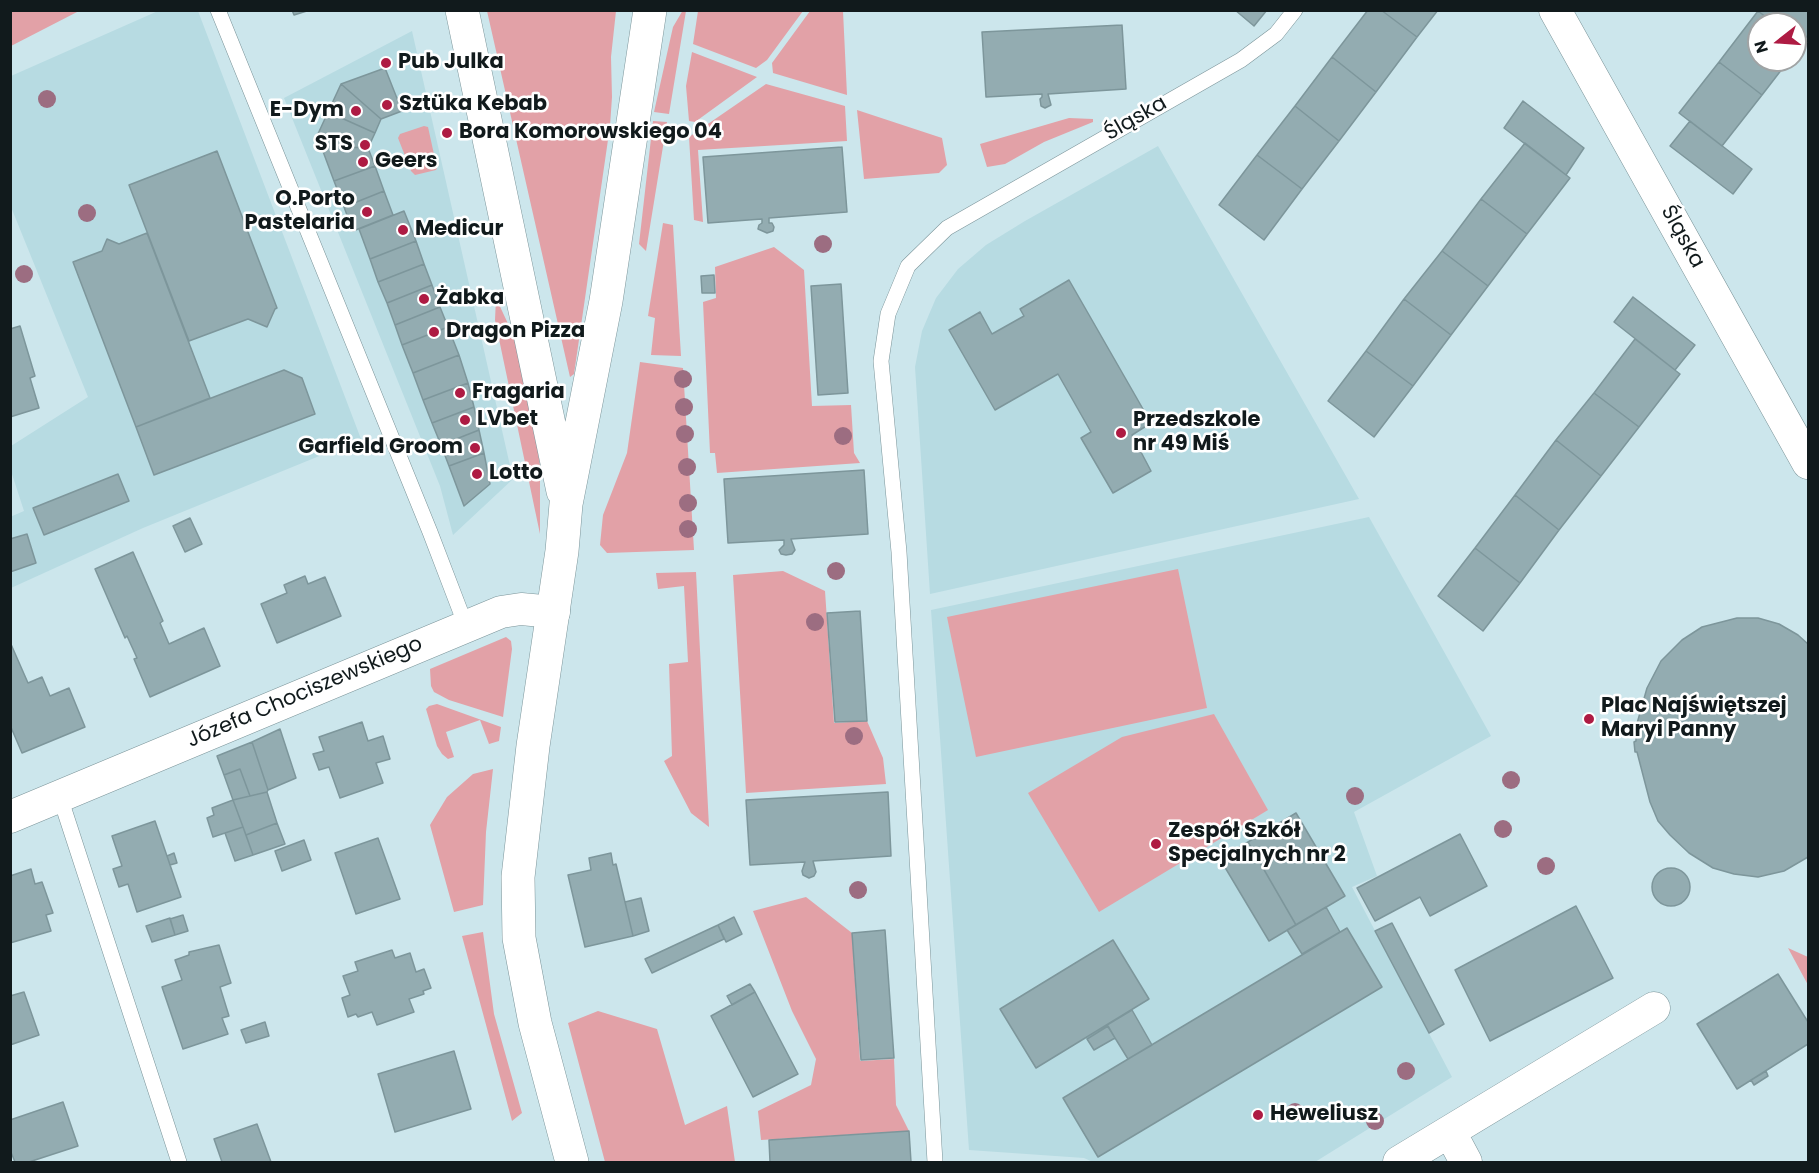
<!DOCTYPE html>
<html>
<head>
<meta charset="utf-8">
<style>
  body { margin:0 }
  #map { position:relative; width:1819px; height:1173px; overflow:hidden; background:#cce6ec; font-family:Poppins,sans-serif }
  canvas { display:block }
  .frame { position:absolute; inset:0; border:12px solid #111a1c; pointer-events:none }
  .north { position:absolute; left:1747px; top:12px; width:60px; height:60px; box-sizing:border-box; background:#fff; border:2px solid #a0a3a4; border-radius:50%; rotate:253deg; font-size:16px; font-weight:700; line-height:24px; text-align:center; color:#111a1c }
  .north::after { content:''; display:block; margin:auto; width:21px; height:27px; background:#ae1b43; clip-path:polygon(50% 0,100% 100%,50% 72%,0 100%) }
</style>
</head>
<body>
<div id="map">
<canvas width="1819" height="1173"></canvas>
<div class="frame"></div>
<div class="north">N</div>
</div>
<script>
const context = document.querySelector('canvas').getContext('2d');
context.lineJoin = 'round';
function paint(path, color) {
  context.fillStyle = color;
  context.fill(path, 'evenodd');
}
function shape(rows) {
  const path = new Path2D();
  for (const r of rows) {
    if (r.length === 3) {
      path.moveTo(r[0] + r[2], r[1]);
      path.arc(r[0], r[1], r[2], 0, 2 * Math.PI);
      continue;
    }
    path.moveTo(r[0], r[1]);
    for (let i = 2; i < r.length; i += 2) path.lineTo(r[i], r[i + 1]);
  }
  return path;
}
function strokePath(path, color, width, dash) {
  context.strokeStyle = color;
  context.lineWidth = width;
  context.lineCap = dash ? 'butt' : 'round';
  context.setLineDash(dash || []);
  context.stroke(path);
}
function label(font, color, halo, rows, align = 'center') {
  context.font = font + ' Poppins,sans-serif';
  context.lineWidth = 5;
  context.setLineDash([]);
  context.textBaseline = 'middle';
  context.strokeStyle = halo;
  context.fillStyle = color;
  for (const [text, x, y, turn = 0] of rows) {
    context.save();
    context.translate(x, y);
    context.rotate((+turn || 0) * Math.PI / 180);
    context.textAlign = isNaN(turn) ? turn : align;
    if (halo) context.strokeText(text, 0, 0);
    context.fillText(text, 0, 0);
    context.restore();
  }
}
paint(shape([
  [158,11,198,11,361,439,143,528,11,588,10,517,24,511,11,471,11,446,88,397,11,207,11,76],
  [412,31,513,479,453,535,440,486,284,98],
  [1158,146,1359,499,930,594,915,367,922,331,936,298,958,269,986,245,1025,221],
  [1369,517,1491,736,1354,812,1377,876,1352,887,1452,1077,1315,1162,1093,1162,1084,1158,969,1150,931,610]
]), '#b7dbe2');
paint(shape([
  [11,10,79,10,79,11,11,46],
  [683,10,686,11,669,114,654,112,673,27],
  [487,11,616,11,611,57,612,97,610,126,574,374,570,377],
  [698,11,698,10,803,11,767,60,756,68,693,44],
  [810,11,843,11,847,95,773,73,772,63],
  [692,52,757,77,695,122,689,121,686,86],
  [766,84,845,106,847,141,698,150,703,222,694,220,689,137],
  [857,110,942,138,947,165,939,173,864,179],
  [1069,118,1093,119,1093,122,1044,142,1005,164,987,167,980,144],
  [653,121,667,122,646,251,639,244],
  [424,126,428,127,437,168,436,170,415,175,411,171,398,138,400,134],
  [663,223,673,225,681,356,651,355,655,318,648,316],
  [774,247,804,270,812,406,851,405,854,453,860,463,717,473,715,453,710,453,703,302,716,298,715,267],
  [496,298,517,343,528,376,540,466,540,534,495,320],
  [640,362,683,368,694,550,607,553,600,545,603,515,627,453],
  [1178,569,1207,708,976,757,947,617],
  [783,571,825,591,834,723,867,721,883,758,886,784,746,793,733,575],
  [696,572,709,827,691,813,664,761,672,756,669,664,688,662,684,586,658,589,656,573],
  [506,637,511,641,512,649,503,717,449,700,434,692,431,686,430,669],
  [437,704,501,727,499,741,489,744,480,720,446,732,454,757,448,759,442,754,437,746,426,709,429,706],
  [1214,714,1268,810,1099,912,1028,793,1122,737],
  [493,769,486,832,483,905,454,912,430,825,447,797,473,774],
  [806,897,852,933,860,1061,894,1059,896,1105,909,1131,761,1140,758,1111,811,1085,816,1059,792,1011,753,911],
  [483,932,494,1014,522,1113,512,1121,462,936],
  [1788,948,1808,957,1808,985],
  [598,1011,657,1029,685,1125,727,1106,735,1162,605,1162,568,1023]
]), '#e2a1a7');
const building = shape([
  [292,10,310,10,294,15,292,10],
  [1235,10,1267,10,1254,26,1235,10],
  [1368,10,1381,10,1417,37,1376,92,1332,57,1368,10],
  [1381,10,1438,10,1417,37,1381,10],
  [1808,10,1808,35,1801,44,1795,40,1795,24,1775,24,1758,11,1808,10],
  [1758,11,1775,24,1759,24,1759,60,1789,60,1762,95,1719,62,1758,11],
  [1122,25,1126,89,1048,94,1051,105,1045,108,1041,106,1040,99,1042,97,1042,94,986,97,982,32,1122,25],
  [1795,40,1801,44,1795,52,1795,40],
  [1332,57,1376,92,1339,141,1295,106,1332,57],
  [1719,62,1762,95,1722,146,1679,113,1719,62],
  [385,68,402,111,381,119,341,84,385,68],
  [341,84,381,119,375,133,328,112,341,84],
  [1523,101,1584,148,1566,175,1504,128,1523,101],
  [1295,106,1339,141,1302,189,1257,155,1295,106],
  [328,112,375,133,368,148,321,146,317,136,328,112],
  [1690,121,1752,169,1733,194,1670,146,1690,121],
  [1525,143,1570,178,1527,234,1481,199,1525,143],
  [321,146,368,148,375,166,334,181,321,146],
  [842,147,847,212,769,218,769,223,772,223,774,227,773,231,767,233,758,229,759,225,762,223,762,219,708,223,703,157,842,147],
  [217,151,277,308,275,309,267,327,248,319,189,341,129,185,217,151],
  [1257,155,1302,189,1264,240,1219,205,1257,155],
  [375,166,384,191,344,207,334,181,375,166],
  [384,191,393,215,353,231,344,207,384,191],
  [1481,199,1527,234,1488,286,1442,251,1481,199],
  [404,211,416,241,370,259,359,229,404,211],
  [147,233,210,398,136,427,73,262,102,251,107,239,119,244,147,233],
  [416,241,424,264,378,282,370,259,416,241],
  [1442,251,1488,286,1451,335,1404,299,1442,251],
  [424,264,432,285,387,303,378,282,424,264],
  [714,275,715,293,702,293,701,276,714,275],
  [1069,280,1151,423,1132,435,1151,471,1113,493,1081,438,1091,432,1058,374,995,410,949,330,980,312,992,334,1024,316,1020,309,1069,280],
  [841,284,848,393,818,395,811,286,841,284],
  [432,285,440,307,395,325,387,303,432,285],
  [1633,297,1695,345,1675,370,1614,322,1633,297],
  [1404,299,1451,335,1413,386,1366,351,1404,299],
  [440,307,448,327,402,345,395,325,440,307],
  [20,326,35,376,30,378,39,408,10,417,10,329,20,326],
  [448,327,459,355,413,373,402,345,448,327],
  [1635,339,1680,374,1639,427,1594,393,1635,339],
  [1366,351,1413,386,1374,437,1328,401,1366,351],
  [459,355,468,383,423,400,413,373,459,355],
  [284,370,302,378,315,414,154,475,136,427,284,370],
  [468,383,474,407,432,423,423,400,468,383],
  [1594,393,1639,427,1601,476,1556,440,1594,393],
  [474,407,479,430,441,445,432,423,474,407],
  [479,430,484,453,449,466,441,445,479,430],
  [1556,440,1601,476,1559,530,1515,495,1556,440],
  [484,453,490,484,464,506,449,466,484,453],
  [864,470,868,534,791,539,795,550,792,554,786,555,781,554,779,550,784,545,784,540,728,543,724,479,864,470],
  [118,474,129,501,44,535,33,508,118,474],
  [1515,495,1559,530,1520,583,1475,548,1515,495],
  [190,518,202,544,185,552,173,526,190,518],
  [27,534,36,563,10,572,10,539,27,534],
  [1475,548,1520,583,1483,631,1438,596,1475,548],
  [133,552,163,621,160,623,169,644,204,628,220,666,150,697,134,659,137,658,127,636,125,638,95,569,133,552],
  [305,576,308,584,325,577,341,616,277,643,261,604,287,593,284,585,305,576],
  [860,611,867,721,835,722,827,613,860,611],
  [1737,618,1758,618,1779,624,1798,635,1808,644,1808,857,1784,871,1758,877,1734,874,1713,868,1689,853,1670,835,1658,821,1650,802,1637,752,1635,752,1634,742,1636,741,1636,737,1633,737,1633,727,1636,727,1647,688,1661,661,1682,640,1702,627,1737,618],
  [10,642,28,683,42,677,50,696,69,688,85,727,22,753,10,725,10,642],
  [362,722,368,741,383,736,390,759,376,763,383,783,340,798,329,767,319,770,313,754,324,751,319,737,362,722],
  [280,729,296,778,268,790,252,742,280,729],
  [252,742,268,790,267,792,250,796,240,769,224,775,217,756,252,742],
  [240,769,250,796,233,800,224,775,240,769],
  [267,792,277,823,246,835,233,800,267,792],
  [888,792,891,856,813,861,816,872,814,876,809,878,803,875,802,871,805,862,750,865,746,800,888,792],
  [233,800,243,827,213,837,207,818,214,815,212,808,233,800],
  [1296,813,1345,896,1296,925,1248,842,1296,813],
  [155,821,181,897,137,912,128,884,119,887,113,869,122,866,112,836,155,821],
  [277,823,285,844,253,855,246,835,277,823],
  [243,827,253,855,235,861,225,833,243,827],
  [1460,834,1487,886,1430,916,1420,897,1375,921,1357,888,1460,834],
  [378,838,400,899,356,914,335,853,378,838],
  [304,840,311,860,282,871,275,851,304,840],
  [1248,842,1296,925,1269,941,1220,859,1248,842],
  [174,853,177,863,170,865,167,856,174,853],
  [611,853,613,865,616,864,633,936,585,947,568,875,591,870,589,858,611,853],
  [1671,887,19],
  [31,869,35,884,42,882,53,913,46,915,51,931,10,943,10,876,31,869],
  [641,898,649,931,633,936,625,902,641,898],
  [1576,906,1613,978,1490,1041,1455,970,1576,906],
  [1326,907,1340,932,1302,954,1287,930,1326,907],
  [183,915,188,931,175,935,170,919,183,915],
  [734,917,742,934,726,942,718,925,734,917],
  [170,918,175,935,152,942,146,926,170,918],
  [1392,923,1444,1024,1429,1033,1375,931,1392,923],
  [718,925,724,939,652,973,645,959,718,925],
  [1347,928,1382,987,1098,1157,1063,1098,1347,928],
  [885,930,894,1058,861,1060,852,933,885,930],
  [1113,940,1149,999,1036,1068,1000,1009,1113,940],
  [219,945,231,983,220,987,229,1016,222,1018,228,1034,183,1049,162,987,182,980,175,960,189,955,189,952,219,945],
  [392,950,395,958,410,953,416,972,424,969,431,988,423,991,424,994,409,999,414,1012,377,1025,372,1012,358,1017,356,1014,348,1017,342,998,350,995,343,976,358,971,355,962,392,950],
  [1778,974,1808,1022,1808,1044,1737,1089,1697,1024,1778,974],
  [750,984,755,992,732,1005,727,996,750,984],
  [24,992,39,1035,10,1045,10,996,24,992],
  [755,992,798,1074,753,1097,711,1016,755,992],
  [1132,1010,1152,1045,1128,1059,1107,1025,1132,1010],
  [265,1022,269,1036,246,1043,241,1030,265,1022],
  [1108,1026,1115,1038,1094,1050,1087,1039,1108,1026],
  [454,1051,471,1109,395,1132,378,1074,454,1051],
  [1766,1071,1768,1076,1754,1085,1751,1080,1766,1071],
  [63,1102,78,1146,29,1162,15,1162,10,1150,10,1120,63,1102],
  [257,1124,271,1162,222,1162,214,1139,257,1124],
  [909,1131,911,1162,770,1162,769,1140,909,1131]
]);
paint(building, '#93acb1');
strokePath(building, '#7d969b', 1.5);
const lane = shape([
  [218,10,430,532,466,626],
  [60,797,179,1162],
  [935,1162,899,552,881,361,888,314,908,266,947,228,1241,60,1276,34,1295,10]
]);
const street = shape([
  [1555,10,1808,463],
  [10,817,501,612,521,609,554,612],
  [1450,1132,1466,1162],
  [1399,1162,1654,1008]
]);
const secondary = shape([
  [462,10,563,491],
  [572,1162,535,1023,519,938,518,877,533,746,562,551,566,504,606,301,650,10]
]);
strokePath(lane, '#7b9499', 16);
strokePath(street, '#7b9499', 33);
strokePath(secondary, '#7b9499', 34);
strokePath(lane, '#fff', 15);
strokePath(street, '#fff', 32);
strokePath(secondary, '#fff', 33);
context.fillStyle = '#9c6d81';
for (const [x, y] of [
  [47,99],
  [87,213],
  [823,244],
  [24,274],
  [683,379],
  [684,407],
  [685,434],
  [843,436],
  [687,467],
  [688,503],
  [688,529],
  [836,571],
  [815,622],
  [854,736],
  [1511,780],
  [1355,796],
  [1503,829],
  [1546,866],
  [858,890],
  [1406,1071],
  [1295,1112],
  [1375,1121]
]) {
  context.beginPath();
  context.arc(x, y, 9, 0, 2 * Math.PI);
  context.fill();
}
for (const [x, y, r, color] of [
  [386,63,6,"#ae1b43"],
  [387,105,6,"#ae1b43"],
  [356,111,6,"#ae1b43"],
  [447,133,6,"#ae1b43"],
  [365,145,6,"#ae1b43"],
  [363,162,6,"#ae1b43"],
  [367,212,6,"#ae1b43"],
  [403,230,6,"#ae1b43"],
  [424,299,6,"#ae1b43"],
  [434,332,6,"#ae1b43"],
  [460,393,6,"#ae1b43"],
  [465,420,6,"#ae1b43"],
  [1121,433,6,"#ae1b43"],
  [475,448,6,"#ae1b43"],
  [477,474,6,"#ae1b43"],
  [1589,719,6,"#ae1b43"],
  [1156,844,6,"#ae1b43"],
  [1258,1115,6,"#ae1b43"]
]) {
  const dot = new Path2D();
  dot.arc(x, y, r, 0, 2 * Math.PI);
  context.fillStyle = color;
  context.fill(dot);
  strokePath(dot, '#fff', 2);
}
label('bold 21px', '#111a1c', '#fff', [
  ["Pub Julka",398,63],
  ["Sztüka Kebab",399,105],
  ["E-Dym",344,111,"right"],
  ["Bora Komorowskiego 04",459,133],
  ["STS",353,145,"right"],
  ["Geers",375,162],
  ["O.Porto",355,200,"right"],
  ["Pastelaria",355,224,"right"],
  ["Medicur",415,230],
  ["Żabka",436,299],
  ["Dragon Pizza",446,332],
  ["Fragaria",472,393],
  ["LVbet",477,420],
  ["Przedszkole",1133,421],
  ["nr 49 Miś",1133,445],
  ["Garfield Groom",463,448,"right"],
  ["Lotto",489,474],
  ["Plac Najświętszej",1601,707],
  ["Maryi Panny",1601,731],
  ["Zespół Szkół",1168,832],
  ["Specjalnych nr 2",1168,856],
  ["Heweliusz",1270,1115]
], 'left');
label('21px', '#111a1c', '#fff', [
  ["Śląska",1136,119,-30],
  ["Śląska",1682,237,61],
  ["Józefa Chociszewskiego",305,693,-23]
]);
</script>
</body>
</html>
